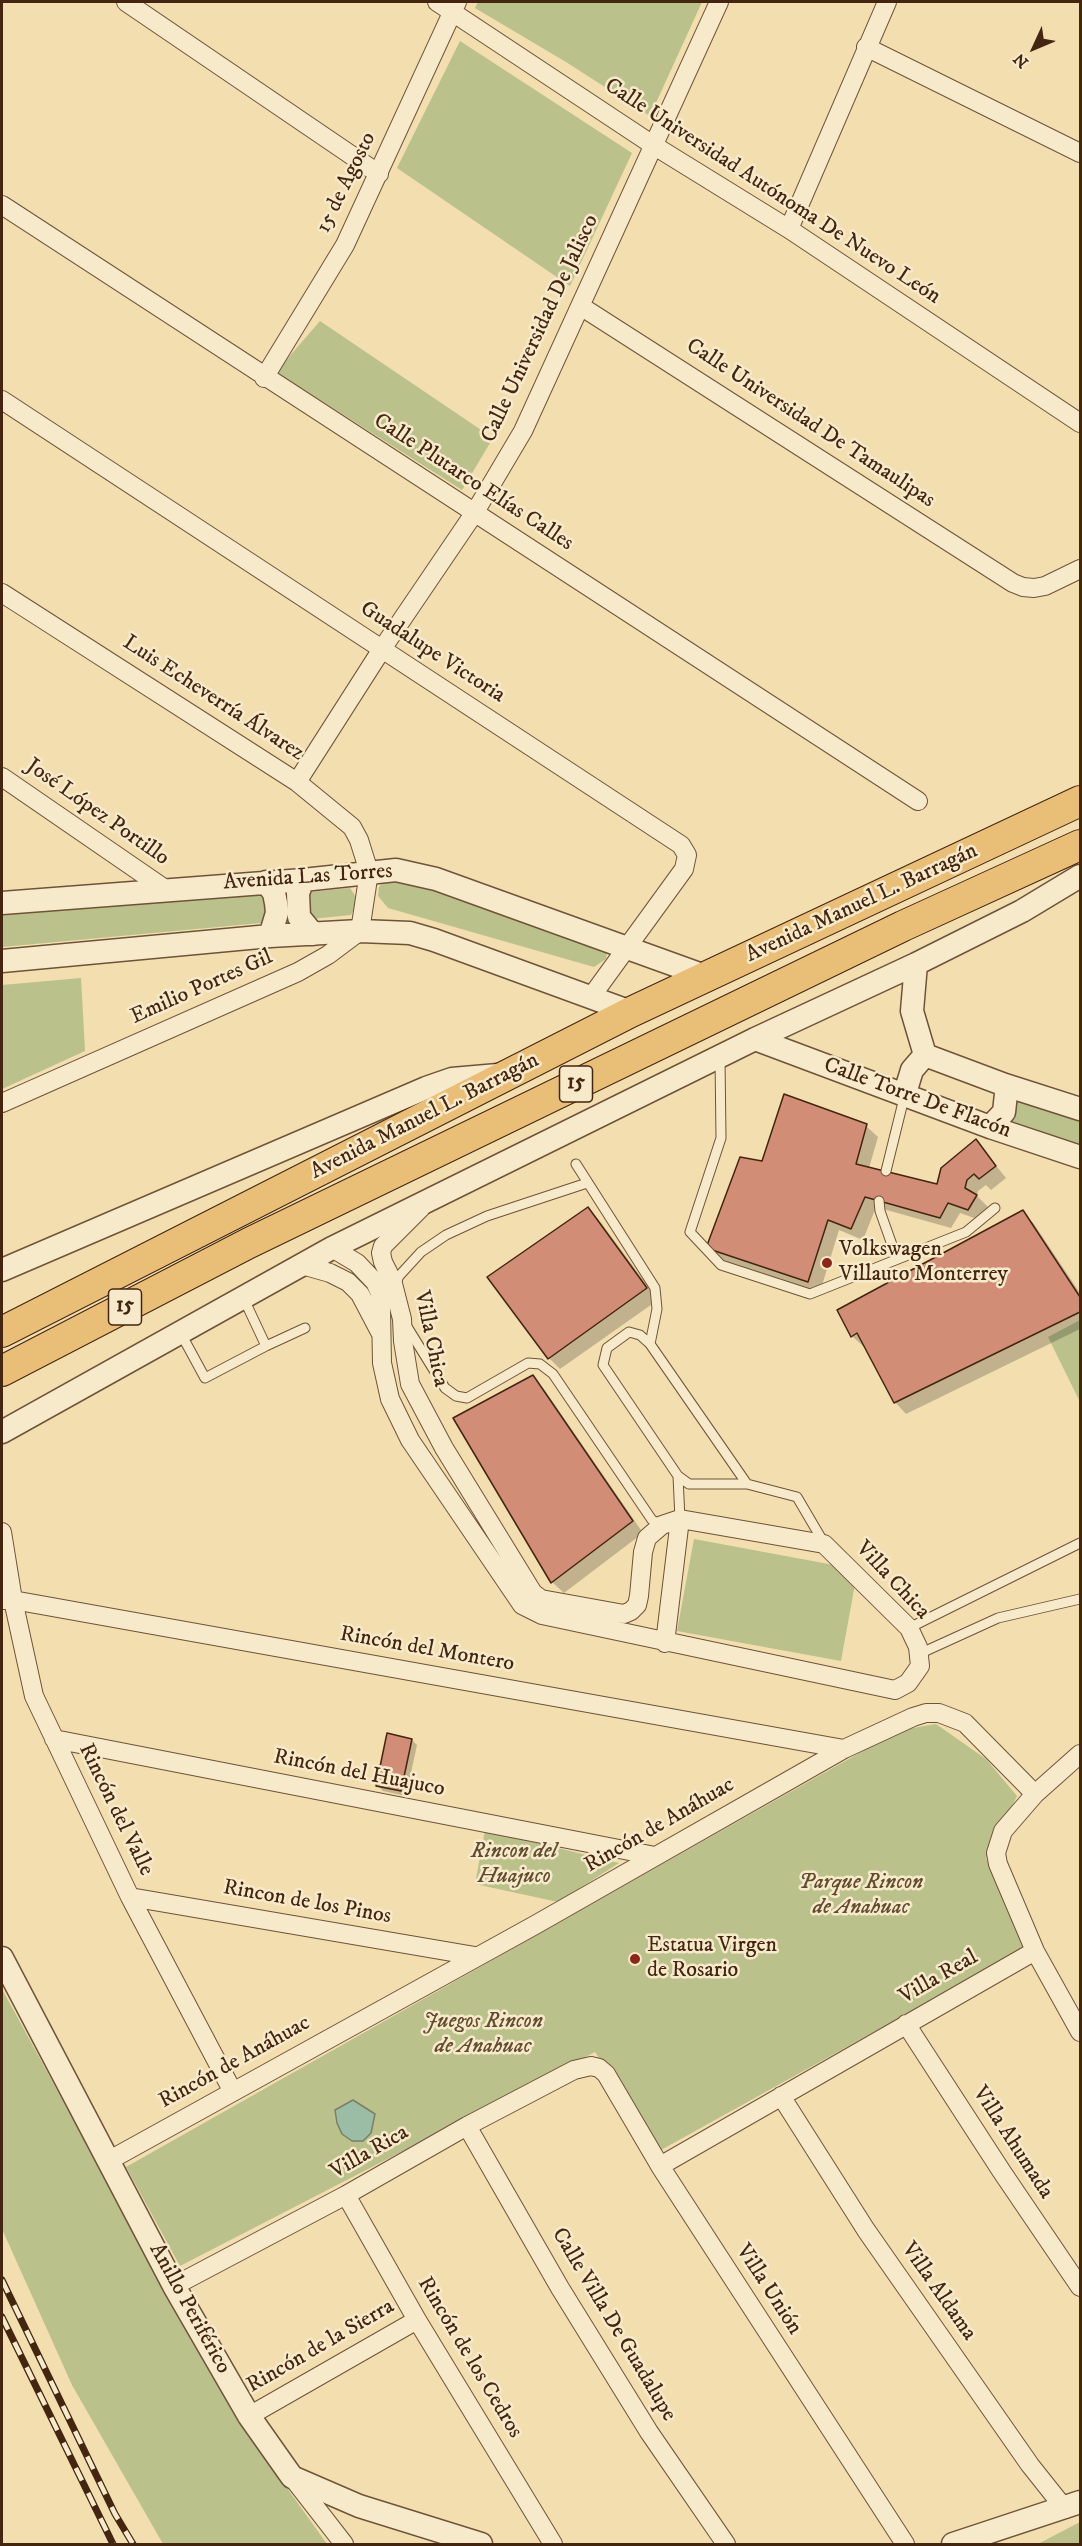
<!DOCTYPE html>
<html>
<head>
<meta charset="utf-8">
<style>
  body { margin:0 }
  #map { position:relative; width:1082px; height:2546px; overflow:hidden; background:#f2deaf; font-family:"IM FELL DW Pica",serif }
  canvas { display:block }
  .frame { position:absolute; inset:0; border:3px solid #432510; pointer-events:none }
  .north { position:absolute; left:1004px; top:18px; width:60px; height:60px; -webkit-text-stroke:4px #f7eacb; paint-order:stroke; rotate:226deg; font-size:16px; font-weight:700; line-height:24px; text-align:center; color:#432510 }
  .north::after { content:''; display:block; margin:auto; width:21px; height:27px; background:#432510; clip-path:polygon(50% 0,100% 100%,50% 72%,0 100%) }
</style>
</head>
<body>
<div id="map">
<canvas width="1082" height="2546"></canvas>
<div class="frame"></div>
<div class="north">N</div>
</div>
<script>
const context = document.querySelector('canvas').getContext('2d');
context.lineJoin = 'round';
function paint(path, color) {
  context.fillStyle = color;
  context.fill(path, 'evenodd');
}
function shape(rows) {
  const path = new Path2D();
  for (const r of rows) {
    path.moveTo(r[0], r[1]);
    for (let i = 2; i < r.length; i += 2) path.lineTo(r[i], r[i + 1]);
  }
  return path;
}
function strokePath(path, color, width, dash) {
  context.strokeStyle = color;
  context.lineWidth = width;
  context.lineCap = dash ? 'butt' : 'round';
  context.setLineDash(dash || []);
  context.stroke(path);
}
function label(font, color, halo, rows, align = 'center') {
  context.font = font + ' "IM FELL DW Pica",serif';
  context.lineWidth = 5;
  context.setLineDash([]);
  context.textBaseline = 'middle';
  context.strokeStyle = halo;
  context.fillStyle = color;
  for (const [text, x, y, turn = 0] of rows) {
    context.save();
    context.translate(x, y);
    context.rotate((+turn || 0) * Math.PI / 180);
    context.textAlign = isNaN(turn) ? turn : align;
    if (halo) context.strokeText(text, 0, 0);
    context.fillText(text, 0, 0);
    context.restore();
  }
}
paint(shape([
  [478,2,702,2,650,116,566,62,475,8],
  [460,41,632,153,570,286,397,168],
  [320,321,493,438,462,490,276,372],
  [386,879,421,881,607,952,606,959,594,967,388,908,378,896,379,887],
  [350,888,356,897,355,907,351,915,311,919,304,899,310,892],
  [256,890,266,898,266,919,261,923,2,947,2,914],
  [81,978,85,1051,2,1089,2,985],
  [1016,1097,1080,1119,1080,1149,1006,1123],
  [1080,1320,1080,1402,1048,1337],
  [694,1539,834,1565,855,1584,841,1661,677,1631],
  [936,1724,986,1759,1017,1796,986,1858,1025,1948,661,2150,595,2052,180,2266,126,2167,900,1730],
  [485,1830,619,1863,558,1902,475,1884],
  [2,1989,232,2411,327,2544,163,2544,72,2385,2,2229],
  [1080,2522,1080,2544,1038,2544]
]), '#bac18b');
const water = shape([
  [353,2100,375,2114,371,2133,363,2141,352,2141,342,2134,337,2123,335,2110,353,2100]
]);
paint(water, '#9cbda5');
strokePath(water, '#788069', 1.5);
paint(shape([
  [866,1126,878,1137,869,1168,938,1185,976,1141,1006,1178,991,1190,986,1185,978,1191,977,1196,988,1207,980,1220,960,1213,951,1228,876,1207,863,1240,839,1230,820,1292,719,1259,708,1247,763,1163],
  [588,1208,599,1220,658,1300,560,1369,549,1358],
  [1023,1212,1034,1224,1080,1293,1080,1329,906,1414,895,1402,865,1346,864,1347,852,1336],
  [532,1377,544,1389,643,1533,564,1593,552,1582],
  [412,1740,417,1745,406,1796,383,1791,377,1785]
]), '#0003');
const building = shape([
  [784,1094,867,1124,856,1164,937,1184,941,1168,976,1139,996,1166,979,1179,974,1174,967,1180,965,1188,977,1195,968,1210,948,1203,940,1218,865,1197,851,1229,828,1220,808,1282,706,1248,740,1157,762,1161,784,1094],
  [588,1207,647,1288,548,1359,487,1277,588,1207],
  [1023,1210,1080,1297,1080,1312,894,1403,857,1333,851,1337,837,1310,1023,1210],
  [533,1375,633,1521,551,1583,453,1418,533,1375],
  [387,1733,412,1739,401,1791,376,1786,387,1733]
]);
paint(building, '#d18d76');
strokePath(building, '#432510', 1.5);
const service = shape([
  [720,1058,721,1138,690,1232,721,1265,810,1294,966,1232,995,1208],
  [576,1164,655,1288,657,1309,650,1344],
  [886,1171,905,1094],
  [879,1201,880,1211,897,1259],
  [395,1285,399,1276,421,1252,446,1235,487,1216,587,1183],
  [406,1325,445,1388,456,1396,467,1398,528,1363,540,1364,553,1374,652,1520,662,1525],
  [180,1332,205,1378,266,1346,243,1297],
  [266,1346,305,1328],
  [678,1476,680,1519],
  [747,1484,650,1344,640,1335,629,1332,607,1348,603,1365,678,1476,689,1484,747,1484,797,1497,824,1543],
  [909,1628,1080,1543],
  [919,1654,998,1618,1080,1599]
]);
const minor = shape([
  [126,2,379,174],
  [437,2,653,145,789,229,1080,423],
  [866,47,1080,153],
  [2,205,918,801],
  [789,229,887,2],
  [582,307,1013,583,1023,587,1034,588,1045,586,1080,569],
  [264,378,345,245,457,2],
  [2,400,681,845,687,855,684,869,591,997],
  [2,593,297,782,352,827,359,840,369,872,360,931,328,955,298,972,2,1103],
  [2,777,165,889],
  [297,782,382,649,475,512,523,431,719,2],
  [332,1248,357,1263,375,1282,380,1293,381,1310,382,1363,390,1399,410,1440,522,1605,542,1615,895,1690,908,1683,920,1666,918,1647,909,1628,824,1544,680,1519,662,1525,647,1538,643,1552,639,1596,637,1605,631,1611,624,1614,541,1599,533,1593,444,1448,410,1384,403,1341,402,1319,392,1280,383,1262,381,1253,383,1246,421,1208],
  [302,1265,330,1273,348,1282,360,1294,380,1332],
  [2,1532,13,1600,34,1696,130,1897,233,2092],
  [2,1600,13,1600,844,1749],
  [665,1643,680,1519],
  [54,1739,655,1856],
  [1080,1754,1035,1794,1003,1831,996,1853,998,1864,1035,1951,1080,2032],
  [130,1897,475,1956],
  [906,2024,1002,2172,1080,2287],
  [781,2096,866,2230,1030,2465,1065,2509],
  [467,2126,560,2288,649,2432,726,2544],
  [108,2161,535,1925,844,1749,913,1717,926,1713,939,1713,965,1723,1035,1794],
  [660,2166,1035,1951],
  [346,2195,417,2320,553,2544],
  [174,2286,346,2195,467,2126,574,2070,591,2066,599,2068,606,2074,660,2166,905,2544],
  [249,2416,417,2320],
  [292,2477,344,2544]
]);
const tertiary = shape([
  [303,880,298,893,299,917,313,934],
  [266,882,274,893,276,903,277,913,270,936],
  [2,903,303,880,396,870,436,879,705,976],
  [2,961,270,936,360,931,410,933,434,940,631,1012],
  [916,964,912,1011,925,1055,1005,1085,1080,1109],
  [755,1039,990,1127,1080,1157],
  [905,1093,912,1070,925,1055],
  [990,1127,1004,1112,1006,1094,1005,1085],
  [2,1270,426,1088,452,1079,498,1075],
  [2,1432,332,1248,755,1039,916,964,1022,911,1080,876],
  [2,1958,174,2286,249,2416,292,2477,359,2506,481,2544],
  [953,2544,1080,2502]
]);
const trunk = shape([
  [2,1332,631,1012,1080,801],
  [2,1371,249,1243,903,926,1080,845]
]);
strokePath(service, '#6f5338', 11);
strokePath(minor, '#6f5338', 20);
strokePath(tertiary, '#6f5338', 25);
strokePath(trunk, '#432510', 32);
strokePath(service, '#f7eacb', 9);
strokePath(minor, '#f7eacb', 18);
strokePath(tertiary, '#f7eacb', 22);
strokePath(trunk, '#e9bf78', 30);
const rail = shape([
  [2,2280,115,2514,133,2544],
  [2,2317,113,2544]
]);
strokePath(rail, '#432510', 7);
strokePath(rail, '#f7eacb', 4.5, [14]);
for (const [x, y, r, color] of [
  [827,1263,6,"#8f2418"],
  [635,1959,6,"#8f2418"]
]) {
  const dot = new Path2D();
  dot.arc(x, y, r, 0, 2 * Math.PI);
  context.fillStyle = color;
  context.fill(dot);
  strokePath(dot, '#f7eacb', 2);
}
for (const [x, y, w] of [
  [576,1084,33],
  [125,1307,33]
]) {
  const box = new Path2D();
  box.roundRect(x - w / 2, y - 18, w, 36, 4.5);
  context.fillStyle = '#f7eacb';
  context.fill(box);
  strokePath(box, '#432510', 1.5);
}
label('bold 21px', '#432510', null, [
  ["15",576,1084],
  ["15",125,1307]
]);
label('22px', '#432510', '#f7eacb', [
  ["15 de Agosto",347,183,-64],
  ["Calle Universidad Autónoma De Nuevo León",772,192,33],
  ["Calle Universidad De Jalisco",541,329,-65],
  ["Calle Universidad De Tamaulipas",810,424,33],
  ["Calle Plutarco Elías Calles",473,483,33],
  ["Guadalupe Victoria",432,653,33],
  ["Luis Echeverría Álvarez",213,699,33],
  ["José López Portillo",97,813,35],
  ["Avenida Las Torres",308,878,-4],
  ["Avenida Manuel L. Barragán",862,904,-25],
  ["Emilio Portes Gil",202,988,-24],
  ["Calle Torre De Flacón",917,1099,20],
  ["Avenida Manuel L. Barragán",425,1117,-27],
  ["Villa Chica",430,1339,78],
  ["Villa Chica",892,1581,47],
  ["Rincón del Montero",427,1650,10],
  ["Rincón del Huajuco",359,1774,11],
  ["Rincón del Valle",115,1810,64],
  ["Rincón de Anáhuac",660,1826,-30],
  ["Rincon de los Pinos",307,1903,10],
  ["Villa Real",939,1978,-30],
  ["Rincón de Anáhuac",235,2063,-29],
  ["Villa Ahumada",1012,2143,57],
  ["Villa Rica",370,2153,-30],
  ["Villa Unión",768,2290,57],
  ["Villa Aldama",938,2292,55],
  ["Anillo Periférico",189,2309,61],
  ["Calle Villa De Guadalupe",613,2325,59],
  ["Rincón de la Sierra",321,2347,-30],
  ["Rincón de los Cedros",469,2358,59]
]);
label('22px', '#432510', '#f7eacb', [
  ["Volkswagen",839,1250],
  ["Villauto Monterrey",839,1275],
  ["Estatua Virgen",647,1946],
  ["de Rosario",647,1971]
], 'left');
label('italic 22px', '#614c2f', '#f7eacb', [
  ["Rincon del",514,1852],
  ["Huajuco",514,1877],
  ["Parque Rincon",861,1883],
  ["de Anahuac",861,1908],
  ["Juegos Rincon",483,2022],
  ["de Anahuac",483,2047]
]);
</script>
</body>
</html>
